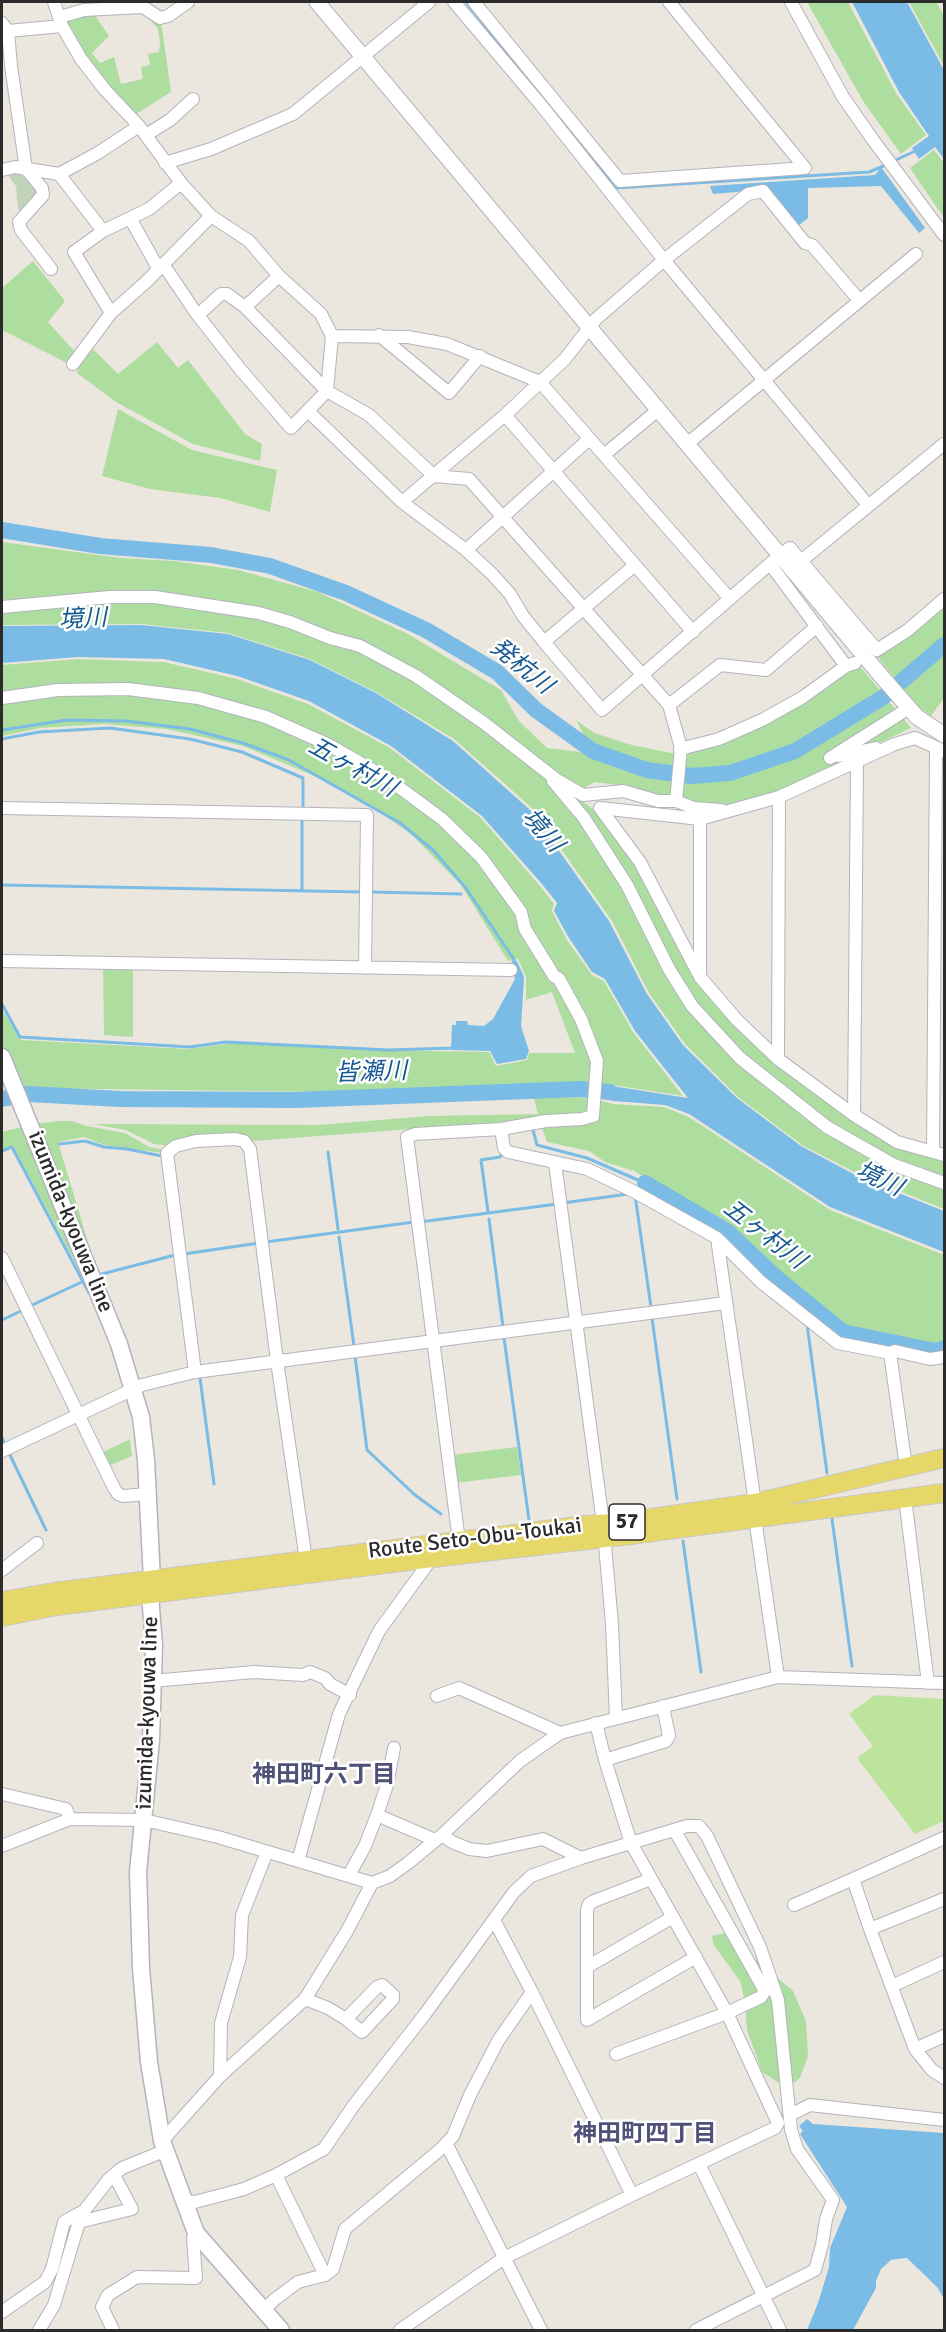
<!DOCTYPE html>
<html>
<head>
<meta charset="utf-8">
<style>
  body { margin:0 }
  #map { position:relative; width:946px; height:2332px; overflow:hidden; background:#ece7de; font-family:Signika,sans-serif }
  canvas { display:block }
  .frame { position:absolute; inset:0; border:3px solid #2b2b2b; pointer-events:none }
</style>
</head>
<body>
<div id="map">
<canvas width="946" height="2332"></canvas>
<div class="frame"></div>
</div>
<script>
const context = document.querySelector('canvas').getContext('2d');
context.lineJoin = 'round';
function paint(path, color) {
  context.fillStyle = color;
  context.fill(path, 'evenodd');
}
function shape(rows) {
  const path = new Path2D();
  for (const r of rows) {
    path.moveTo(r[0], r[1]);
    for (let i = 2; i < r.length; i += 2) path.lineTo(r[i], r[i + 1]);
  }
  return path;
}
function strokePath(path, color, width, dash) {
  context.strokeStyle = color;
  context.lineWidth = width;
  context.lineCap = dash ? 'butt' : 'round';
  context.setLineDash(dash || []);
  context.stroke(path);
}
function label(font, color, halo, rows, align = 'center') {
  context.font = font + ' Signika,"Noto Sans JP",sans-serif';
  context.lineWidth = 5;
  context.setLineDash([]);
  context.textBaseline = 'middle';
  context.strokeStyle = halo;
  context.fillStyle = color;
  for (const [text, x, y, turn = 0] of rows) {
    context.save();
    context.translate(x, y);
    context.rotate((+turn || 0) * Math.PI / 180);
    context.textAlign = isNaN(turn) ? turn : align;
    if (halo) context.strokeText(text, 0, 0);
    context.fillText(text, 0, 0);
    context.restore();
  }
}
paint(shape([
  [807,2,848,2,896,93,926,135,901,154,863,101],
  [909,2,936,2,944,15,944,66],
  [146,11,161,21,171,92,136,114,110,87,87,56,66,20,94,14,109,36,92,53,100,63,114,57,121,84,143,79,141,67,150,65,148,54,159,52,160,43,158,29,144,13,119,14],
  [934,150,944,163,944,218,910,168],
  [33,261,65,301,48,322,74,351,67,363,2,330,2,288],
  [157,342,178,368,188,360,245,434,262,444,260,461,193,444,116,402,77,373,79,366,93,349,118,374],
  [118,409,192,450,277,470,270,512,220,498,150,489,102,476],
  [2,542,121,558,174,561,238,570,318,592,408,634,501,690,518,720,547,748,580,752,639,774,674,781,672,798,658,798,624,786,595,782,573,794,593,809,638,866,735,1026,853,1118,944,1160,944,1209,862,1176,802,1145,738,1097,685,1044,649,993,612,921,532,808,454,739,376,692,310,659,228,633,141,624,2,625],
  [944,603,944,698,931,716,917,706,876,655],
  [78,659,164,662,237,679,308,704,390,748,481,818,540,886,554,904,552,911,567,940,592,975,604,981,633,1032,683,1096,600,1083,329,1092,17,1088,2,1051,2,1009,21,1040,188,1049,235,1043,369,1050,489,1052,496,1066,527,1060,529,1053,575,1053,552,992,526,1000,526,977,518,959,508,961,461,885,411,834,365,802,319,778,243,746,166,729,104,724,40,728,2,736,2,665],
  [859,665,911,728,875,745,856,759,778,794,730,807,699,804,682,797,685,752,751,730,802,705],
  [576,720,594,733,632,745,676,754,675,770,629,758,588,743],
  [103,966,133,967,133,1037,104,1035],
  [533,1096,590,1098,613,1104,664,1107,689,1117,830,1210,944,1255,944,1344,935,1347,845,1328,780,1276,731,1228,634,1171,605,1162,589,1151,547,1142,539,1119,501,1126,411,1129,253,1141,248,1137,169,1146,154,1144,126,1130,92,1124,317,1125,430,1116,538,1114],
  [59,1121,72,1121,87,1126,125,1133,149,1147,164,1150,163,1153,104,1145,84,1137,58,1142,97,1272,35,1124],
  [22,1127,83,1277,13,1146,2,1150,2,1132],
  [130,1439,132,1456,106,1467,99,1454],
  [517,1447,521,1475,455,1483,452,1455],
  [725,1933,793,1991,806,2021,808,2056,800,2078,787,2088,762,2072,747,2030,745,2002,740,1981,713,1944,712,1936]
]), '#adde9f');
paint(shape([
  [10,173,25,173,38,190,36,199,22,211,18,209,16,186,9,177]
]), '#c2d4b7');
paint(shape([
  [875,1695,944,1699,944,1821,915,1834,857,1758,873,1746,849,1714]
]), '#bde49c');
paint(shape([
  [852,2,907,2,944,70,944,159,935,147,919,159,912,148,929,136,899,92],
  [881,167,925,228,919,233,881,186,808,188,808,218,799,225,789,224,760,190,713,194,710,186,875,175],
  [141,625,228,634,310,660,376,693,453,741,530,810,609,921,647,994,683,1045,737,1098,801,1146,861,1178,944,1211,944,1252,830,1207,689,1114,665,1105,614,1101,599,1098,599,1084,688,1098,635,1031,605,979,592,972,569,938,554,911,557,903,542,884,482,816,391,746,309,701,237,676,164,659,78,657,2,663,2,626],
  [512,961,517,961,524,977,521,1026,529,1051,526,1059,497,1064,490,1051,451,1050,452,1025,456,1025,456,1021,467,1021,468,1025,484,1026,493,1019,515,979],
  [807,2119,813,2124,944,2133,944,2299,937,2287,910,2261,907,2258,897,2259,891,2260,881,2269,876,2281,876,2288,853,2330,807,2330,818,2303,829,2267,830,2248,847,2207,800,2134,803,2131,799,2126]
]), '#7abce5');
strokePath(shape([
  [466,2,616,188,869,172,886,165],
  [894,161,915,151],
  [2,730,67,720,126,721,190,729,243,743,289,760,400,823,433,850,465,887,513,958,515,963],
  [2,739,39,732,110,728,190,739,242,752,303,778,303,810],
  [2,885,362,892],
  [302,891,302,818],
  [370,892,461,894],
  [2,1004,20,1037,190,1047,226,1042,388,1050,454,1048],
  [532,1126,537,1145,587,1158,645,1183,637,1190],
  [59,1144,85,1141,104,1147,127,1149,162,1156],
  [2,1151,12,1147,89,1293],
  [328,1152,338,1229],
  [635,1195,651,1307],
  [563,1203,628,1194],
  [488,1212,481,1160,500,1157,502,1154],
  [489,1219,503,1327],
  [420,1222,557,1204],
  [339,1237,354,1346],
  [266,1242,414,1222],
  [184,1254,259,1243],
  [98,1275,175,1255],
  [30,1306,84,1281],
  [813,1316,818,1311],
  [652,1318,677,1499],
  [2,1320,23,1310],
  [807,1324,827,1473],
  [504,1338,529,1520],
  [355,1356,367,1450,415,1495,441,1514],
  [200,1378,214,1484],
  [2,1438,5,1444],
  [10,1455,46,1530],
  [832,1519,852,1666],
  [683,1541,701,1672]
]), '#7abce5', 3);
strokePath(shape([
  [2,530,100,546,211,555,270,566,346,593,426,630,497,672,536,710,593,751,647,770,692,776,730,773,795,751,882,698,944,645],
  [2,1099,28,1094,121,1099,295,1100,580,1089,610,1092],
  [645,1183,728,1232,778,1279,843,1332,935,1351,944,1348]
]), '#7abce5', 16);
const minor = shape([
  [54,2,62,26,81,59,105,90,139,126,181,183,211,216],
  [454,2,541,105,664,260,868,505],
  [474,2,620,181,805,168,669,2],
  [791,2,843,97,873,140,944,235],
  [60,17,84,10,143,7,160,18,168,16,188,2],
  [2,23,8,31,62,26],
  [8,31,11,66,26,169,42,188,43,195,19,222,21,230,51,269],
  [146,135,170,120,193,99],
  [165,163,211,149,293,114,429,2],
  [2,170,15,167,59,174,98,153,139,126],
  [59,174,103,231,74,252,111,313],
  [130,218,158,268],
  [103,231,149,209,181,183],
  [245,307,279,276],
  [198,315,221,294,227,294,245,307,327,391],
  [379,335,449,393,480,356],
  [332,336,408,337,447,344,540,382,730,599],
  [73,364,111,313,146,282,211,216,249,241,279,276,321,314,332,336,327,391],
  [308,411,402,502,505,415,565,359,596,319,664,260,748,194,763,191,805,243,812,245,859,300],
  [505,415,693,632],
  [687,444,916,254],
  [604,455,658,410],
  [402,502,466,550,588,440],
  [466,550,492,574,510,594,523,616,544,642,635,565],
  [801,561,877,650,908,630,944,599],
  [770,564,846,666],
  [2,607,110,597,155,597,259,613,290,622,330,638,360,646,416,676,484,723,557,780,583,795,623,791,658,801,676,801,681,748,669,705,469,479,434,476,369,415,327,391,291,428,240,369,196,313,163,264],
  [544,642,602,710,780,555,790,548,801,561,944,444],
  [2,698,58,690,128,689,198,698,266,717,329,745,388,779,442,819,481,857,521,912,525,929,554,976,559,979,581,1019,597,1061,593,1116,582,1119,546,1121,501,1129,415,1134,407,1137,459,1541],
  [669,705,720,665,766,670,817,626],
  [680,749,719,739,762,720,803,697,846,666,855,663],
  [944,751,915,738,895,744,779,797,700,819,700,977,737,1020,778,1059,854,1115,897,1142,944,1155],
  [838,756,876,748],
  [830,758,909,708],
  [553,781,584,818,627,885,669,969,692,1006,740,1058,827,1127,894,1165,944,1183],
  [676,801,694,808,721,810],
  [2,808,367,815,365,968],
  [2,961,511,970],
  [698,973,640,862,600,808,700,819],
  [778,1059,779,797],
  [854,1115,857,762],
  [501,1129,504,1148,508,1152,587,1169,633,1191,717,1238,755,1503],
  [933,1152,936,749],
  [555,1163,603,1523,612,1624,616,1718],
  [718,1239,761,1282,838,1343,890,1353],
  [2,1258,114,1488,118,1494,123,1496,148,1494],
  [195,1372,167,1153,176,1146,196,1141,235,1139,244,1141,250,1149,277,1361,306,1560],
  [2,1451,142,1385,195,1372,726,1303],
  [906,1467,890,1353,895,1351,930,1359,944,1357],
  [905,1498,928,1683],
  [755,1518,778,1677],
  [2,1570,37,1543],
  [152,1681,254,1672,303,1675,310,1672,325,1678,330,1684,350,1695],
  [437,1696,459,1688,560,1733],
  [605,1760,666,1741,669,1736,663,1706],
  [2,1794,66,1809,70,1819],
  [377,1815,435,1840],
  [442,1835,452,1842,469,1849,487,1851,543,1839,581,1858],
  [944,1838,853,1879,870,1929,915,2049,932,2070,944,2078],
  [2,1846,70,1819,144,1820,218,1837,372,1883,390,1876,408,1863,442,1835,520,1761,560,1733,778,1677,944,1683],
  [298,1861,339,1714,379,1631,432,1558],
  [349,1875,365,1846,377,1815,387,1785,394,1748],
  [651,1879,594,1901,589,1904,587,1910,587,2020,696,1957],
  [794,1905,853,1879],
  [494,1920,532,1992,632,2195],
  [870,1929,944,1899],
  [587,1967,673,1917],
  [892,1986,944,1962],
  [305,1999,328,2008,346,2019,362,2032,393,1999,393,1995,382,1985,377,1987,346,2019],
  [915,2049,944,2036],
  [616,2054,727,2013,761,1997,765,1991,675,1831],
  [220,2076,221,2023,240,1957,242,1915,267,1852],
  [790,2115,810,2105,944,2120],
  [162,2141,220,2076,305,1999,347,1931,372,1883],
  [446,2143,541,2330],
  [699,2164,780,2330],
  [276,2175,325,2275],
  [185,2201,195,2202,244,2189,276,2175,324,2149,354,2105,425,2014,514,1892,531,1876,581,1858,687,1826,699,1826,707,1836,760,1947,778,2000,791,2130,797,2149,833,2200,826,2219,822,2245,815,2270,696,2330],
  [76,2215,84,2211,109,2179,122,2168,164,2151],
  [79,2222,132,2209,114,2175],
  [264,2310,274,2300,298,2282,325,2275,333,2269,345,2229,442,2148,453,2136,470,2095,498,2041,532,1992],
  [2,2312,45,2282,52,2269,64,2222,76,2215,79,2222],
  [39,2330,54,2305,79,2222],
  [113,2330,102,2307,108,2295,137,2277,196,2278,193,2238,196,2233],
  [400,2330,504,2258,632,2195,775,2128,778,2123,727,2013,631,1843,605,1760,596,1723]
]);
const tertiary = shape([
  [317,2,882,677,917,717,944,735]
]);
const secondary = shape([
  [2,1057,119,1344,141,1417,146,1460,152,1580,150,1595,154,1645,151,1740,138,1872,141,1968,149,2062,162,2141,196,2233,281,2330]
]);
const primary = shape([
  [2,1601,54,1592,585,1525,624,1522,755,1503,944,1458],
  [2,1617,57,1606,432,1558,631,1535,944,1493]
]);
strokePath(minor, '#b2b3bd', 14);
strokePath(tertiary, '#b2b3bd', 17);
strokePath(secondary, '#b2b3bd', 19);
strokePath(primary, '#c8c8c8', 20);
strokePath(minor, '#fff', 12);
strokePath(tertiary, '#fff', 15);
strokePath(secondary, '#fff', 16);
strokePath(primary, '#e6d769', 18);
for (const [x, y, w] of [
  [627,1522,36]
]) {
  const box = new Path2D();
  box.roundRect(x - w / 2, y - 18, w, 36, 4.5);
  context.fillStyle = '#fff';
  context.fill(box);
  strokePath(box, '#2b2b2b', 1.5);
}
label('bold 21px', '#2b2b2b', null, [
  ["57",627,1522]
]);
label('22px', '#2b2b2b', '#fff', [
  ["izumida-kyouwa line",70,1222,68],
  ["Route Seto-Obu-Toukai",475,1539,-7],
  ["izumida-kyouwa line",148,1713,-88]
]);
label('italic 24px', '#185a92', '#fff', [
  ["境川",83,620,-3],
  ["発杭川",521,667,39],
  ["五ヶ村川",352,768,29],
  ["境川",542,831,49],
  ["皆瀬川",371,1073,-2],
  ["境川",879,1180,25],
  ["五ヶ村川",764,1235,38]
]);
label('bold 24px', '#4f5178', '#fff', [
  ["神田町六丁目",324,1776],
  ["神田町四丁目",645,2135]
]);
</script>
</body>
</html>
